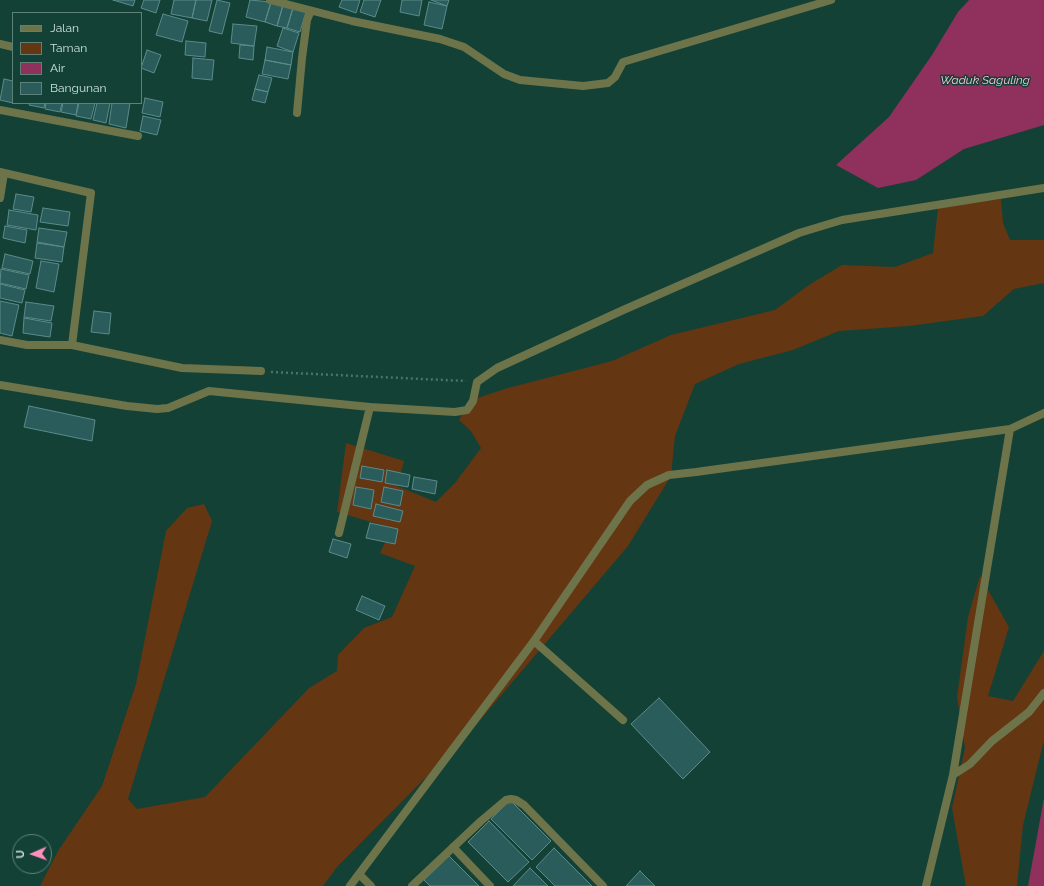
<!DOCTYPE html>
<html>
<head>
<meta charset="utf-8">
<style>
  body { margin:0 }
  #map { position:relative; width:1044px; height:886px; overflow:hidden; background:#144136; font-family:Raleway,sans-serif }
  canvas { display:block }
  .legend { position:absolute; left:12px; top:12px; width:130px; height:92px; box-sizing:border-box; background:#144136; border:1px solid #5d8178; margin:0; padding:5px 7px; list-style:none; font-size:12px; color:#cae1da }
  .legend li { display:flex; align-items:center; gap:8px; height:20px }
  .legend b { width:20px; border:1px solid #5d8178 }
  .north { position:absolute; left:12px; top:834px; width:40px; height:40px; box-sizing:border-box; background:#144136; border:1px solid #5d8178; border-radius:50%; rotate:268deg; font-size:11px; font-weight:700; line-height:16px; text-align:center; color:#cae1da }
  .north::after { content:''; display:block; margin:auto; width:14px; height:18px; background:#fe8ebc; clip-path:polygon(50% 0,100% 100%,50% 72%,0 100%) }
</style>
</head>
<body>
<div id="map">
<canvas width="1044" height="886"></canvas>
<ul class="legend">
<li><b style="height:5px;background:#6e744a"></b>Jalan</li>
<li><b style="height:11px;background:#643611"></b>Taman</li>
<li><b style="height:11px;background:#90305c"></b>Air</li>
<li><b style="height:11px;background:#2b5c5c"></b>Bangunan</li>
</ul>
<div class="north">U</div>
</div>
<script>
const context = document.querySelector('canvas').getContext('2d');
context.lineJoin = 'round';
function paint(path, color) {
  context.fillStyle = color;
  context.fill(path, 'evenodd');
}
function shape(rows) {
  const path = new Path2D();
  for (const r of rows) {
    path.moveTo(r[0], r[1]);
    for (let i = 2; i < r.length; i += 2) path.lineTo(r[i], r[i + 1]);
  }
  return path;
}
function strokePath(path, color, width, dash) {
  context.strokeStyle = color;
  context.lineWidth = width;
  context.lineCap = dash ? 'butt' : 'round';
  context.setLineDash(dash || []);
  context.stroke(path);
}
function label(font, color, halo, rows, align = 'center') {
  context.font = font + ' Raleway,sans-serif';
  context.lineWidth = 3;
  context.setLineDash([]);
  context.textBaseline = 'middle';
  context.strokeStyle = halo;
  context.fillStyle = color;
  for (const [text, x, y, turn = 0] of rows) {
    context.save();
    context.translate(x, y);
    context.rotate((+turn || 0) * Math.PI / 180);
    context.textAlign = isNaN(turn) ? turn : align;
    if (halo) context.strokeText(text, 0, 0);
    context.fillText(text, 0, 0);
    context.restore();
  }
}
paint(shape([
  [1001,199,1003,223,1010,240,1044,240,1044,283,1014,289,983,316,909,326,839,331,793,350,739,364,695,384,675,436,671,476,628,546,464,739,337,867,323,886,40,886,58,851,102,786,136,684,166,531,187,508,204,504,212,521,128,799,137,809,205,797,309,688,337,671,338,655,364,628,392,617,415,566,380,553,392,528,337,512,346,443,404,461,397,486,436,502,455,483,481,448,471,431,459,420,471,400,508,388,612,361,671,335,775,310,809,285,842,265,895,267,933,253,938,208],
  [980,576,1009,627,988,696,1013,701,1044,651,1044,740,1023,825,1017,886,966,886,952,808,965,748,957,697,968,617]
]), '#643611');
paint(shape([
  [969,0,1044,0,1044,125,964,149,916,180,878,188,836,165,889,117,932,55,958,12],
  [1044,798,1044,886,1028,886]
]), '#90305c');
const building = shape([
  [113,0,135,0,133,6,113,0],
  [144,0,160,0,156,13,141,8,144,0],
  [174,0,196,0,192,18,171,14,174,0],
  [196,0,212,0,207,21,192,18,196,0],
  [217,0,230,3,222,34,209,31,217,0],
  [250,0,271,2,265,22,246,17,250,0],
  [342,0,360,0,356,13,339,7,342,0],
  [364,0,381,0,375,17,360,12,364,0],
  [402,0,422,0,419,16,400,12,402,0],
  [431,0,449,0,447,6,431,0],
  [271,2,283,5,277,26,265,22,271,2],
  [429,2,447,6,442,29,424,25,429,2],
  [283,5,293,8,287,28,277,26,283,5],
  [293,8,306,12,300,32,287,28,293,8],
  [163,14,188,21,182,42,156,35,163,14],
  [233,24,257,26,254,46,231,43,233,24],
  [283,28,299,33,293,52,277,46,283,28],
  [186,41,206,43,205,57,185,55,186,41],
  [240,45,254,46,253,60,239,58,240,45],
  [267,47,293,52,291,65,265,60,267,47],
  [147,50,161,55,154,73,141,68,147,50],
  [193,58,214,60,212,80,192,78,193,58],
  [265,60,291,65,288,79,262,74,265,60],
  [259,75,272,78,268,92,255,89,259,75],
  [4,79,13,81,13,103,0,100,4,79],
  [255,89,268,92,265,103,252,100,255,89],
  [145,98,163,102,160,117,142,113,145,98],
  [30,103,45,103,44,108,29,105,30,103],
  [46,103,62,103,60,112,45,109,46,103],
  [63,103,78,103,76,115,61,112,63,103],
  [79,103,95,103,91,119,76,116,79,103],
  [97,103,110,103,106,123,93,120,97,103],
  [112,103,130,103,126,128,109,124,112,103],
  [143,116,161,120,157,135,140,131,143,116],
  [16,194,34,197,31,212,13,209,16,194],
  [43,208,70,212,68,226,40,222,43,208],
  [9,210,38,215,36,230,7,225,9,210],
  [5,226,27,230,25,243,3,238,5,226],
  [39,228,67,232,64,247,37,242,39,228],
  [37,243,64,247,62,262,35,258,37,243],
  [5,254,33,261,30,274,2,268,5,254],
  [41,261,59,264,54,292,36,288,41,261],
  [1,269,29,275,26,289,0,283,1,269],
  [0,284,25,290,22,303,0,298,0,284],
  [0,301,19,305,12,336,0,333,0,301],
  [26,302,54,306,51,321,24,317,26,302],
  [94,311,111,313,109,334,91,332,94,311],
  [24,318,52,323,50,337,23,333,24,318],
  [29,406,95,420,92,441,24,427,29,406],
  [362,466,384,470,382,482,360,478,362,466],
  [387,470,410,475,408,487,385,483,387,470],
  [414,477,437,481,435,494,412,489,414,477],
  [356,487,374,490,371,509,353,505,356,487],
  [384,487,403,491,400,506,381,502,384,487],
  [376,504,403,511,400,522,373,516,376,504],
  [370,523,398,529,395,544,366,538,370,523],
  [333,539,351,544,347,558,329,552,333,539],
  [362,596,385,606,379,620,356,610,362,596],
  [659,698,710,752,683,779,631,724,659,698],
  [510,800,551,841,532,860,491,819,510,800],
  [489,821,529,862,508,882,468,842,489,821],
  [554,848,592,886,555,886,536,867,554,848],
  [449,856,479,886,430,886,424,880,449,856],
  [530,868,548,886,513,886,530,868],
  [640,871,655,886,626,886,640,871]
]);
paint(building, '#2b5c5c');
strokePath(building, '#5b8b8b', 1);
strokePath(shape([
  [271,372,466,381]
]), '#4d7369', 2.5, [2, 3]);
strokePath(shape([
  [534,641,623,720]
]), '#6e744a', 8);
strokePath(shape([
  [270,0,352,21,440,39,464,47,504,74,520,80,583,86,608,83,615,77,623,62,831,0],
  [0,44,13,47],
  [0,110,138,136],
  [297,113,302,58,307,20,311,11],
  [0,172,91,193,72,345],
  [0,198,4,173],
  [0,340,27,345,72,345,182,368,261,371],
  [0,385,127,406,157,409,168,408,209,391,370,407,455,412,467,410,473,401,477,382,497,368,621,311,799,233,842,220,1044,188],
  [339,533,370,407],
  [953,775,1010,429],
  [453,847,490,886],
  [359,874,534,641,630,501,647,485,669,475,696,472,1010,429,1044,413],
  [350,886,359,874,371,886],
  [412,886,481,821,506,800,511,799,516,800,524,805,603,886],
  [926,886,953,775,970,764,992,741,1029,712,1044,693]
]), '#6e744a', 8);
label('italic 12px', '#fcc6d9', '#144136', [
  ["Waduk Saguling",985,80]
]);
</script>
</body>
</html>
